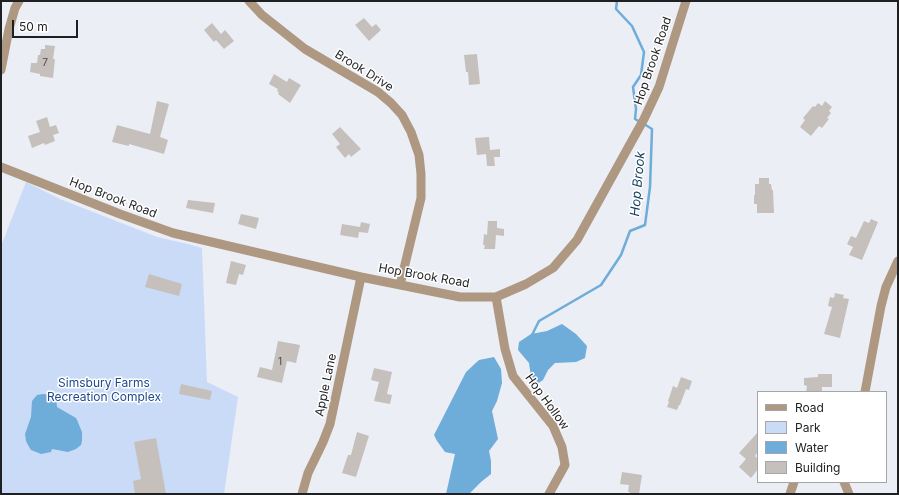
<!DOCTYPE html>
<html>
<head>
<meta charset="utf-8">
<style>
  body { margin:0 }
  #map { position:relative; width:899px; height:495px; overflow:hidden; background:#ebeef4; font-family:Inter,sans-serif }
  canvas { display:block }
  .frame { position:absolute; inset:0; border:2px solid #1f2022; pointer-events:none }
  .legend { position:absolute; left:757px; top:391px; width:130px; height:92px; box-sizing:border-box; background:#fff; border:1px solid #a5a6a7; margin:0; padding:5px 7px; list-style:none; font-size:12px; color:#1f2022 }
  .legend li { display:flex; align-items:center; gap:8px; height:20px }
  .legend b { width:20px; border:1px solid #a5a6a7 }
  .scale { position:absolute; left:12px; top:20px; width:66px; height:18px; box-sizing:border-box; border:2px solid #1f2022; border-top:0; padding-left:5px; font-size:12px; line-height:14px; white-space:nowrap; color:#1f2022; -webkit-text-stroke:3px #fff; paint-order:stroke }
</style>
</head>
<body>
<div id="map">
<canvas width="899" height="495"></canvas>
<div class="frame"></div>
<ul class="legend">
<li><b style="height:5px;background:#af9882"></b>Road</li>
<li><b style="height:11px;background:#cadbf7"></b>Park</li>
<li><b style="height:11px;background:#6eacda"></b>Water</li>
<li><b style="height:11px;background:#c6c0bd"></b>Building</li>
</ul>
<div class="scale">50 m</div>
</div>
<script>
const context = document.querySelector('canvas').getContext('2d');
context.lineJoin = 'round';
function paint(path, color) {
  context.fillStyle = color;
  context.fill(path, 'evenodd');
}
function shape(rows) {
  const path = new Path2D();
  for (const r of rows) {
    path.moveTo(r[0], r[1]);
    for (let i = 2; i < r.length; i += 2) path.lineTo(r[i], r[i + 1]);
  }
  return path;
}
function strokePath(path, color, width, dash) {
  context.strokeStyle = color;
  context.lineWidth = width;
  context.lineCap = dash ? 'butt' : 'round';
  context.setLineDash(dash || []);
  context.stroke(path);
}
function label(font, color, halo, rows, align = 'center') {
  context.font = font + ' Inter,sans-serif';
  context.lineWidth = 3;
  context.setLineDash([]);
  context.textBaseline = 'middle';
  context.strokeStyle = halo;
  context.fillStyle = color;
  for (const [text, x, y, turn = 0] of rows) {
    context.save();
    context.translate(x, y);
    context.rotate((+turn || 0) * Math.PI / 180);
    context.textAlign = isNaN(turn) ? turn : align;
    if (halo) context.strokeText(text, 0, 0);
    context.fillText(text, 0, 0);
    context.restore();
  }
}
paint(shape([
  [26,182,60,199,157,237,188,244,202,248,207,382,238,397,224,494,1,494,1,246]
]), '#cadbf7');
paint(shape([
  [562,324,576,334,587,346,585,358,576,362,555,363,548,370,543,380,537,384,532,383,529,363,518,350,519,342,531,334,547,331],
  [494,357,501,369,502,383,497,401,492,411,498,439,489,451,491,461,491,474,481,482,469,494,446,494,455,454,445,452,437,441,434,435,466,372,479,360],
  [43,394,52,395,56,398,57,407,76,418,77,420,82,432,82,441,81,445,76,449,68,452,52,449,51,452,41,454,31,450,28,445,26,441,25,434,31,417,32,401,37,395]
]), '#6eacda');
strokePath(shape([
  [617,1,616,9,632,26,644,52,641,75,633,87,636,109,635,119,640,122],
  [531,337,539,321,601,285,621,255,630,231,645,225,650,187,652,129,644,124]
]), '#6eacda', 2.5);
paint(shape([
  [364,18,372,27,376,24,381,30,369,41,355,25],
  [212,23,221,34,225,30,234,41,224,49,216,40,214,42,204,30],
  [45,45,55,46,53,59,55,59,53,78,40,76,40,74,30,72,31,63,37,63,38,55,40,55,41,49,45,49],
  [477,54,480,84,469,85,468,72,466,72,464,55],
  [274,74,287,82,289,78,301,85,290,103,278,94,279,92,277,91,278,89,269,84],
  [157,101,169,104,160,137,168,140,164,154,129,144,129,146,112,142,117,125,150,134],
  [825,101,832,107,829,111,831,113,827,118,829,119,822,128,819,126,811,136,800,127,805,120,803,118,813,106,815,107,818,103,822,106],
  [47,117,50,127,56,125,59,133,53,135,55,141,45,145,44,143,32,148,28,136,40,132,36,121],
  [340,127,361,149,351,157,349,154,345,158,336,147,340,144,332,134],
  [489,137,490,150,500,149,500,157,494,157,495,166,487,166,486,154,477,155,475,138],
  [759,178,769,178,769,184,771,184,772,190,773,190,774,213,757,213,757,204,754,204,754,195,755,195,755,184,759,184],
  [188,200,215,203,213,213,186,208],
  [241,214,259,218,256,229,238,224],
  [871,219,878,222,862,260,849,255,853,247,847,244,851,236,856,238,864,221,869,223],
  [488,221,497,221,497,228,504,229,504,236,496,235,495,249,484,249,485,245,483,245,484,234,487,235],
  [361,222,370,224,368,233,359,232,358,238,340,235,342,224,360,227],
  [231,261,246,265,243,275,239,274,236,285,226,283],
  [149,274,182,284,179,296,145,287],
  [835,293,844,295,843,298,849,299,840,338,824,334,832,307,828,306,830,297,834,298],
  [278,341,300,345,296,363,287,361,282,383,257,377,260,367,272,370],
  [374,368,392,372,387,394,392,395,390,404,374,401,379,382,371,380],
  [818,374,832,374,832,387,822,387,822,392,806,392,807,386,804,385,804,378,818,377],
  [681,377,692,381,689,390,686,389,680,405,679,405,677,410,667,407,669,402,668,401,673,386,677,388],
  [181,384,212,391,210,400,179,394],
  [357,432,369,436,356,477,342,473,348,455,351,455],
  [758,432,758,452,755,456,758,459,758,469,751,478,739,467,746,459,739,453],
  [156,438,166,494,135,494,133,481,141,479,134,442],
  [622,472,642,475,639,494,630,494,630,492,628,492,629,485,620,484]
]), '#c6c0bd');
strokePath(shape([
  [249,1,262,15,305,49,378,92,391,103,402,115,411,132,419,155,421,174,421,198,400,285],
  [1,70,9,29,15,8,19,1],
  [1,167,120,214,173,233,361,277,460,297,496,297,526,284,553,268,577,240,644,119,659,87,686,1],
  [496,297,505,349,513,376,553,426,562,447,565,465,549,494],
  [865,392,881,306,886,287,898,261],
  [844,482,849,494],
  [302,494,308,473,323,442,330,424,361,277],
  [790,494,794,482]
]), '#af9882', 9);
label('10px', '#494849', null, [
  ["7",45,63],
  ["1",280,362]
]);
label('12px', '#1f2022', '#fff', [
  ["Hop Brook Road",653,61,-71],
  ["Brook Drive",364,71,32],
  ["Hop Brook Road",113,198,21],
  ["Hop Brook Road",424,276,10],
  ["Apple Lane",326,385,-78],
  ["Hop Hollow",547,402,54]
]);
label('12px', '#1e498d', '#fff', [
  ["Simsbury Farms",104,383],
  ["Recreation Complex",104,397]
]);
label('italic 13px', '#0b3d5b', '#fff', [
  ["Hop Brook",638,184,-85]
]);
</script>
</body>
</html>
